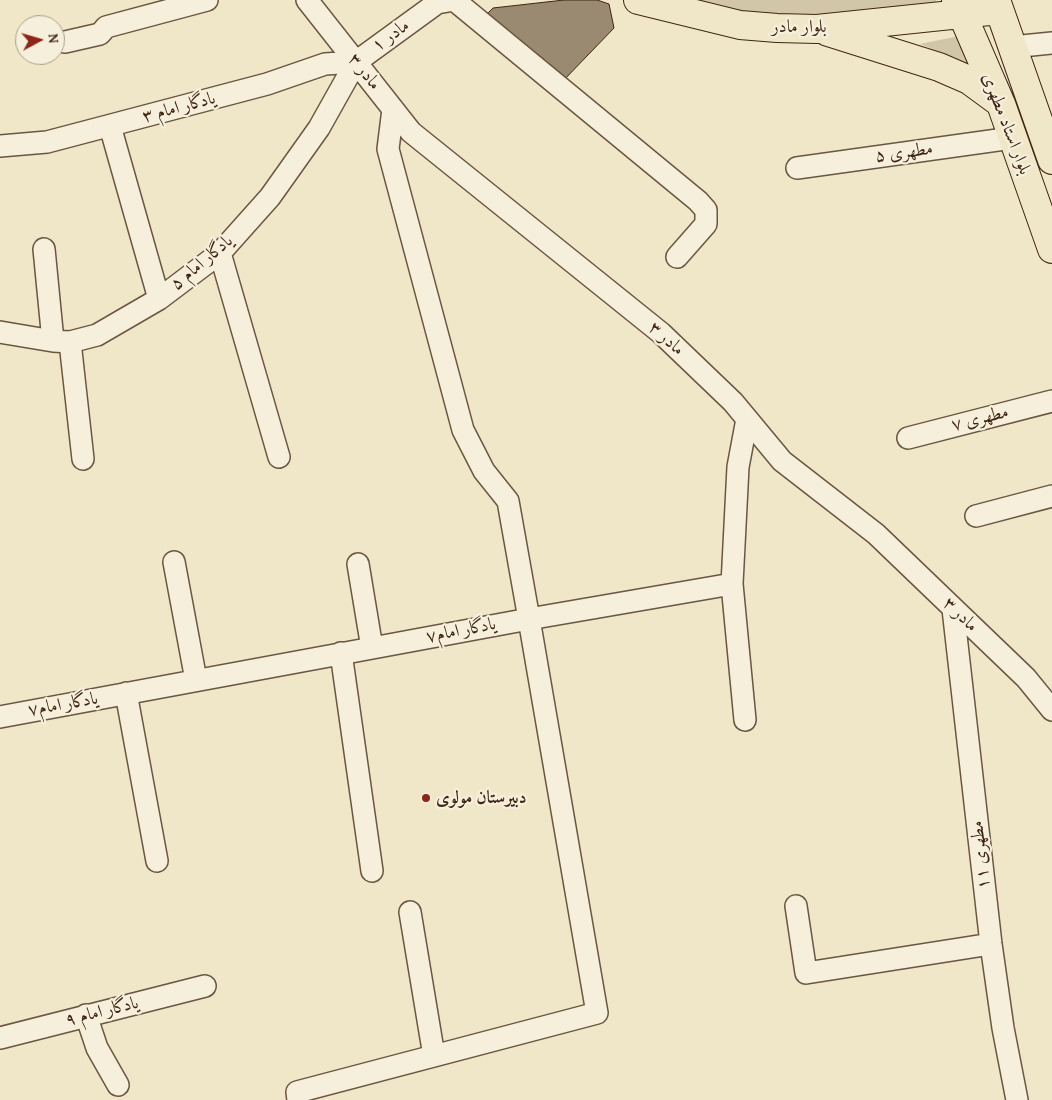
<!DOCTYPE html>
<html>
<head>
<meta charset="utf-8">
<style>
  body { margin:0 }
  #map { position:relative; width:1052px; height:1100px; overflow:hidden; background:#f0e7c8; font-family:"Gentium Book Plus",serif }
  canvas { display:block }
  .north { position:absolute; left:15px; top:15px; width:50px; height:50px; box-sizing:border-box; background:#f5efdb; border:1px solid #ac9e8b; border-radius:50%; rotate:84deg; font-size:14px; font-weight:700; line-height:20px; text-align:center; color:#3e2514 }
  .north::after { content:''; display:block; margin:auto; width:18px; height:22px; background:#8f2418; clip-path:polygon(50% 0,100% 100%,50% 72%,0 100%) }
</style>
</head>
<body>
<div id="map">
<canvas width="1052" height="1100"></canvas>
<div class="north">N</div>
</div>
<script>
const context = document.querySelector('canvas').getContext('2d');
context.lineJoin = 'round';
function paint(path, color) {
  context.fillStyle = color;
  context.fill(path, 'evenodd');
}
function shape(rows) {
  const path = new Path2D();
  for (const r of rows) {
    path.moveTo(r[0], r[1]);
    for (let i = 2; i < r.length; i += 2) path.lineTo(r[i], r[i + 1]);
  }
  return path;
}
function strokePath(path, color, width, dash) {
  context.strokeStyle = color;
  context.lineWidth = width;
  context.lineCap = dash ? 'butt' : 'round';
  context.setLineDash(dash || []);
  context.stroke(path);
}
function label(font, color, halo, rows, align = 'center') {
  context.font = font + ' "Gentium Book Plus",Amiri,serif';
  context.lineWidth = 4.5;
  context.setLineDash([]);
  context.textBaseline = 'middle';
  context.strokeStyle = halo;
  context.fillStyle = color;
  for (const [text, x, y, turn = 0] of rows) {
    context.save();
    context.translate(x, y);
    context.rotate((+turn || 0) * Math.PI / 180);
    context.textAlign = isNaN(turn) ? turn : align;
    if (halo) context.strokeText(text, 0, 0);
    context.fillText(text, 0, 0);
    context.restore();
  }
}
paint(shape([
  [682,0,936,0,938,5,904,11,789,17,708,9],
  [959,36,968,64,920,44]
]), '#d2c6a9');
const building = shape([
  [564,0,597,0,609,4,614,28,561,83,486,15,493,8,564,0]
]);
paint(building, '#9b8a72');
strokePath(building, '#3e2514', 1);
const minor = shape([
  [307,0,411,132,661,333,733,402,782,461,876,534,1026,678,1052,710],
  [454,0,698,201,706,210,706,224,677,257],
  [65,42,100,34,106,27,207,0],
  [1012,47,1052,43],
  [393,109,388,149,463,430,484,471,508,501,529,619,732,584,738,467,747,419],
  [110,126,159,299],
  [0,146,47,142,267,84,325,64,356,62],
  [797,168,1012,138],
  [44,249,53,341],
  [220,253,279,457],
  [0,332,53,341,70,342,97,335,159,299,220,253,270,197,319,128,356,62,437,3,454,0],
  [70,342,83,459],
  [908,438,1052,401],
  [976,516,1052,496],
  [174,562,196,680],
  [358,564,372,648],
  [732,584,745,720],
  [953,609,991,944,1003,1028,1017,1100],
  [341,653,372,871],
  [126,693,157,861],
  [0,717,529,619,597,1013,297,1092,298,1100],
  [796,906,806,973,991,944],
  [410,912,434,1056],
  [86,1015,97,1048,118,1085],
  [0,1038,205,986]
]);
const major = shape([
  [638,0,740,25,777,28,817,29,999,10],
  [956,0,1001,104,1052,249],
  [996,0,1052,160],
  [828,32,939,67,969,80,999,102]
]);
strokePath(minor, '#6a5641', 24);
strokePath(major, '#3e2514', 30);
strokePath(minor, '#f5efdb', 21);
strokePath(major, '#f0e7c8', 28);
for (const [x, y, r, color] of [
  [426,798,5,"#8f2418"]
]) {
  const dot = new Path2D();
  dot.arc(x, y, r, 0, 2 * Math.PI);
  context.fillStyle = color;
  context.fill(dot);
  strokePath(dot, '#f5efdb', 2);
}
label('18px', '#3e2514', '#f5efdb', [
  ["بلوار مادر",799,27],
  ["مادر ۱",391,36,-36],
  ["مادر ۳",364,72,52],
  ["یادگار امام ۳",179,108,-15],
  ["بلوار استاد مطهری",1006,124,69],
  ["مطهری ۵",904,153,-8],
  ["یادگار امام ۵",202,263,-40],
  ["مادر ۳",666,339,42],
  ["مطهری ۷",980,419,-14],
  ["مادر ۳",960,615,44],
  ["یادگار امام۷",461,631,-11],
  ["یادگار امام۷",63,705,-10],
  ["مطهری ۱۱",981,855,-96],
  ["یادگار امام ۹",102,1012,-14]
]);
label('bold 18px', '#3e2514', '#f5efdb', [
  ["دبیرستان مولوی",436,798]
], 'left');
</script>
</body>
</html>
